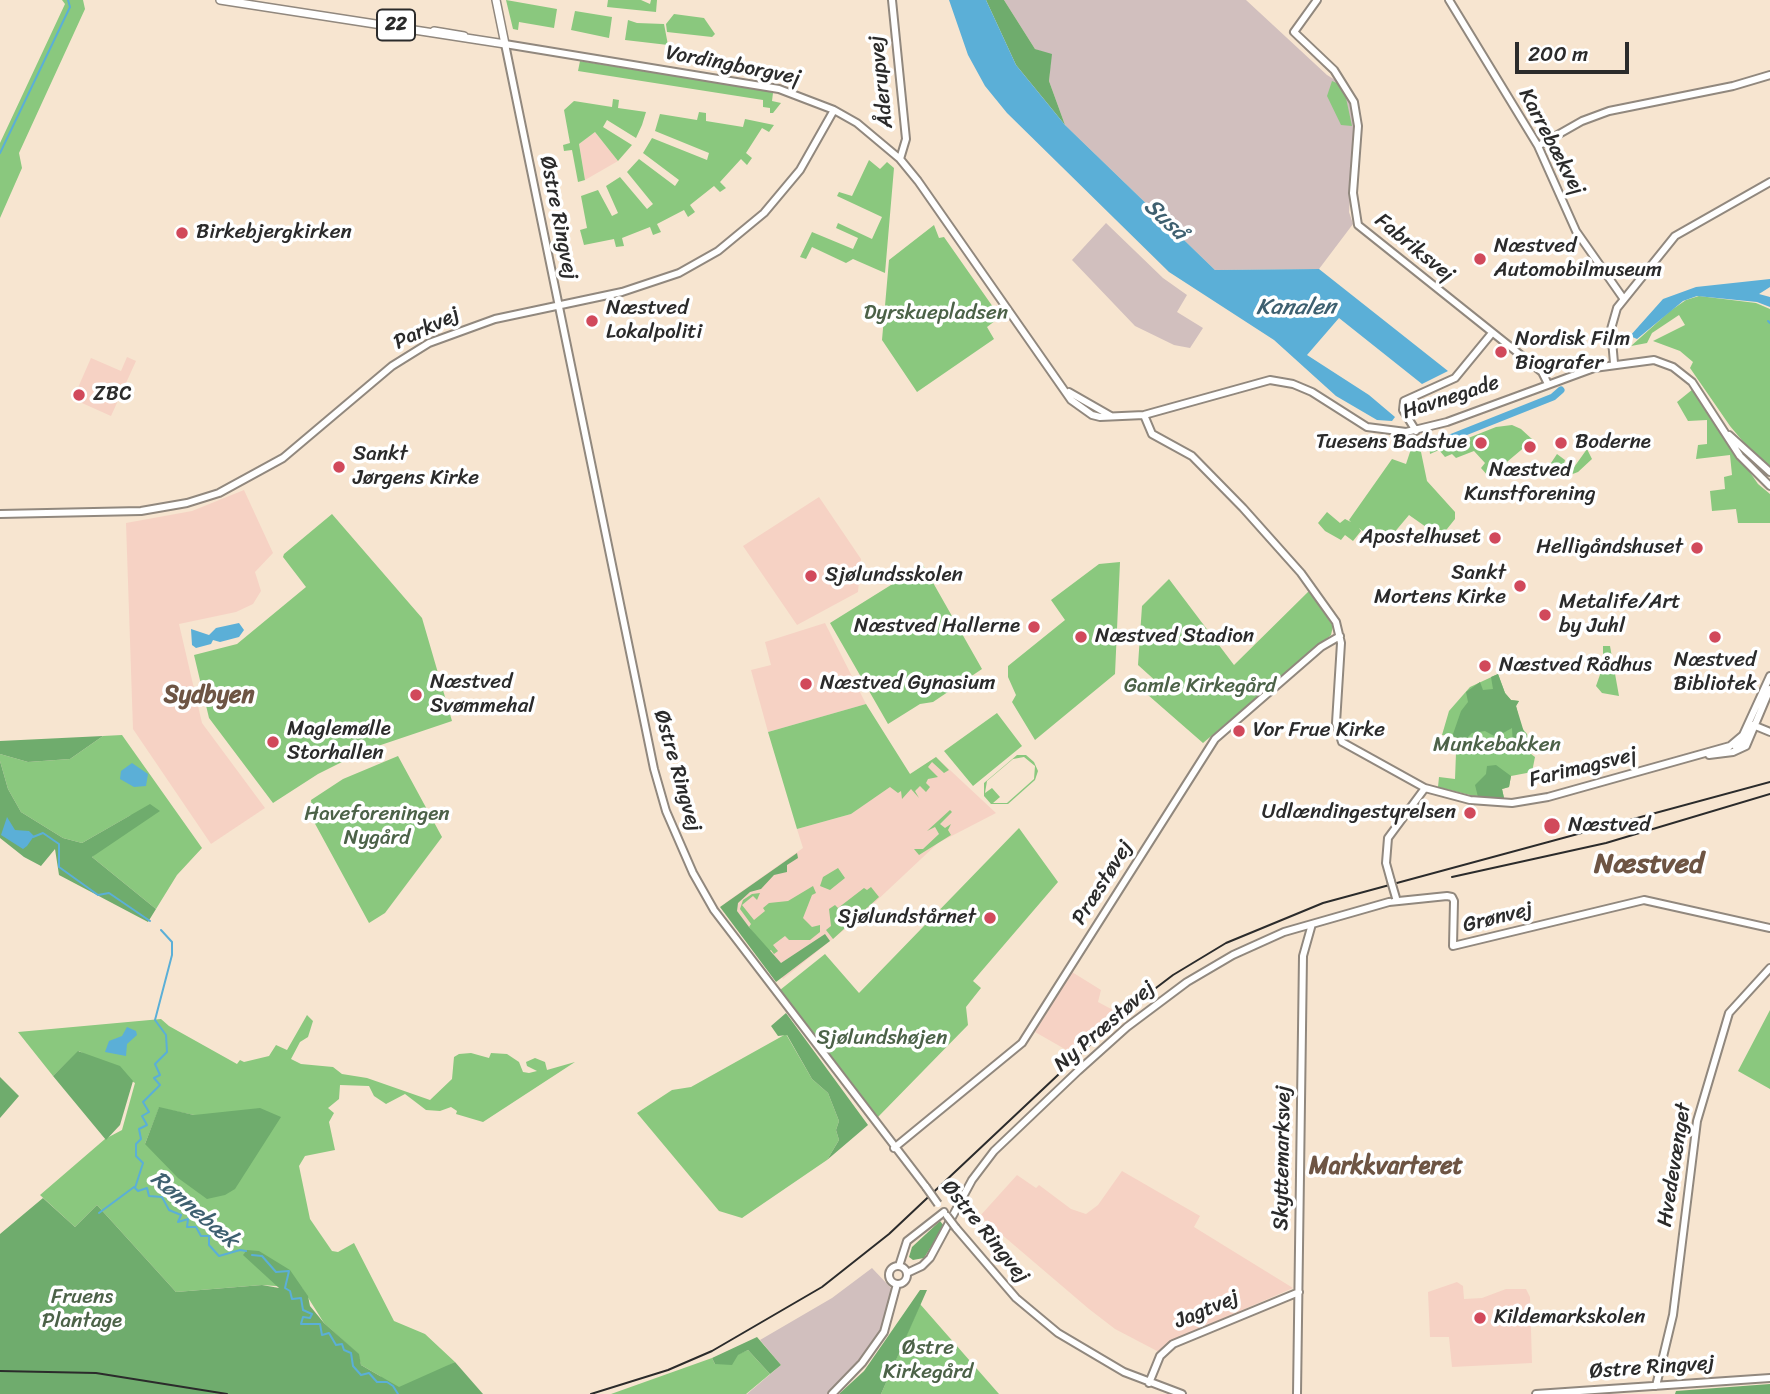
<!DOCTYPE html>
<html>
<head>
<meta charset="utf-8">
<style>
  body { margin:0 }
  #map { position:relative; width:1770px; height:1394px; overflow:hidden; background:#f7e5d0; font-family:Sriracha,sans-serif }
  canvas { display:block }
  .scale { position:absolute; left:1515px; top:42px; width:114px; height:32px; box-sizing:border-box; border:4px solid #2b2b2b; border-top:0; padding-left:9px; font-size:21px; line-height:24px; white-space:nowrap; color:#2b2b2b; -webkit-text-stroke:5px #fff; paint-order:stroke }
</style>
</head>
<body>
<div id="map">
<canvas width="1770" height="1394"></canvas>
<div class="scale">200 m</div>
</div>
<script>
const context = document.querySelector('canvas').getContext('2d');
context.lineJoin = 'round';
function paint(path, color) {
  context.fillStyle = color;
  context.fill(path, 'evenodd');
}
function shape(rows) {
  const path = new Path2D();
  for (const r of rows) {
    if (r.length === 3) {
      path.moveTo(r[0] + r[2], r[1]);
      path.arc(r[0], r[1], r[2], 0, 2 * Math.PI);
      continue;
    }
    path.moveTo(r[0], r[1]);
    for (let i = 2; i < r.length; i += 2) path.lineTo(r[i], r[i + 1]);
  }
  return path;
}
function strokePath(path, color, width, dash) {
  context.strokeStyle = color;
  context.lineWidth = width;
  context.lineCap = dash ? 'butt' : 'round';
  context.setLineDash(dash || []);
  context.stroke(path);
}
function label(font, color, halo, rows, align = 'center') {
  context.font = font + ' Sriracha,sans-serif';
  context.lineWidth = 7;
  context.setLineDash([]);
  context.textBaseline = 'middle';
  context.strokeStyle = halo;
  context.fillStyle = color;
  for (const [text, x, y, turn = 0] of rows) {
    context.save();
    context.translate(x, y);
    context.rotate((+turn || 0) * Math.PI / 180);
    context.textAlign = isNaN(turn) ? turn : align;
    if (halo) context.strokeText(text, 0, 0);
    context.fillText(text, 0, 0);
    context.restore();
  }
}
paint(shape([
  [595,132,618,161,585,180,579,144],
  [127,357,136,361,111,416,73,399,91,358,121,371],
  [244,490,273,553,255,572,261,591,253,604,236,612,179,624,202,723,265,808,211,844,133,729,126,523,192,511],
  [819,497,861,559,858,592,797,625,743,546],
  [825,623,866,704,768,732,751,670,771,665,765,642],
  [936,757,996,813,938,843,855,921,783,979,725,903,803,848,797,829,851,814,908,772,911,774],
  [1072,972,1101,990,1098,1002,1113,1010,1070,1052,1035,1032],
  [1122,1171,1200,1216,1194,1227,1293,1288,1174,1340,1159,1352,1115,1329,1089,1309,980,1216,1017,1175,1036,1188,1039,1185,1071,1209,1086,1214,1098,1205],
  [1457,1282,1463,1286,1464,1299,1482,1298,1506,1289,1526,1289,1530,1297,1532,1363,1452,1367,1449,1337,1430,1337,1428,1292]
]), '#f6d2c4');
paint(shape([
  [1004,0,1246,0,1327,75,1340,83,1348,96,1355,126,1349,212,1353,224,1319,269,1215,270,1065,125,1049,81,1051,55,1035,49],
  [1106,223,1163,278,1187,295,1177,312,1203,328,1190,348,1174,345,1135,326,1072,260],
  [872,1268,891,1288,885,1321,865,1355,837,1385,827,1394,747,1394,781,1365,760,1340,832,1298]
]), '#d1bfbe');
paint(shape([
  [62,0,83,0,85,9,19,153,22,168,0,218,0,143,65,4],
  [506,0,557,9,554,28,519,22,518,30,513,29],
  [608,0,641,0,650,4,651,0,657,0,656,12,607,7],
  [575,11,612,17,609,38,571,30],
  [674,14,704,18,715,34,712,37,667,32,666,24],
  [628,20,637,23,664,24,668,45,625,40],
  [580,61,768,91,773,93,772,101,781,103,773,113,770,113,770,108,763,107,763,100,578,71],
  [1332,81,1339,84,1346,98,1352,126,1341,125,1327,96],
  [613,99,619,100,618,108,646,112,642,125,636,138,607,120,603,127,632,145,618,161,595,132,579,144,585,180,578,182,572,150,564,151,563,145,570,143,564,110,574,101,612,107],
  [699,112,706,113,706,121,743,127,745,119,774,125,769,132,762,128,746,153,752,158,747,165,741,159,720,182,726,188,720,192,714,186,690,205,695,212,688,217,684,210,657,224,661,232,653,235,650,227,622,238,624,246,616,247,614,239,584,245,580,230,587,228,581,196,598,190,612,216,618,213,606,186,620,177,647,209,653,204,627,172,639,159,675,186,679,180,643,153,652,138,707,160,709,153,655,131,660,114,697,120],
  [869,160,880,169,887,162,894,168,885,273,853,259,846,263,812,247,806,259,800,257,812,232,853,249,858,238,836,228,838,223,872,239,882,217,837,196,839,192,852,196],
  [934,225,939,238,944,237,1000,317,987,327,994,339,917,392,882,340,889,260],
  [1699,296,1756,303,1770,309,1770,466,1751,451,1730,426,1690,368,1693,362,1680,351,1653,341,1685,325,1679,315,1652,333,1647,343,1631,346,1670,311,1686,300],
  [1693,389,1758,484,1770,494,1770,523,1738,523,1736,509,1712,511,1710,491,1725,489,1724,477,1732,475,1730,455,1696,459,1698,445,1707,444,1707,420,1688,421,1677,402],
  [1512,425,1521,429,1533,440,1489,477,1481,468,1485,463,1474,451,1456,458,1452,454,1445,457,1439,450,1430,454,1429,445,1448,446,1496,427],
  [1412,440,1421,452,1427,481,1455,512,1455,519,1443,534,1436,534,1409,515,1393,534,1378,529,1369,536,1359,528,1361,531,1353,541,1345,535,1341,540,1325,531,1318,523,1327,512,1340,523,1345,519,1351,522,1349,520,1392,459,1406,464,1411,449,1402,445],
  [1587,449,1592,459,1578,472,1570,475,1555,473,1551,463,1557,454,1565,460,1563,469,1567,472,1572,470],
  [332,514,422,618,452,721,366,750,318,774,273,803,209,718,194,655,237,644,306,587,283,557,284,554],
  [1120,562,1115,674,1035,740,1012,702,1016,695,1008,677,1008,666,1065,620,1051,600,1099,564],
  [923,565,982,669,933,702,920,704,888,724,830,623],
  [1169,579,1234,665,1309,591,1333,626,1331,635,1203,743,1148,695,1158,683,1138,665,1142,606],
  [1603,646,1610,646,1619,696,1602,693,1596,686,1603,666],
  [1498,674,1505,693,1511,700,1519,701,1516,706,1521,727,1527,734,1531,754,1535,757,1532,772,1511,776,1509,787,1502,789,1504,798,1478,797,1438,787,1439,777,1455,779,1456,753,1463,754,1466,739,1442,735,1449,711,1470,687],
  [866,704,910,774,936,757,949,770,944,773,932,762,928,767,938,777,928,779,926,783,930,787,926,792,920,786,915,791,919,798,911,789,902,799,901,791,898,793,890,787,851,814,797,829,768,732],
  [997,713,1022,746,973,786,944,751],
  [122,735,202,848,177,875,156,909,92,857,131,815,82,843,63,838,21,812,8,789,0,761,0,754,28,762,70,759,103,736],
  [1017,755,1026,755,1034,762,1038,771,1035,780,1008,804,991,804,984,796,984,783],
  [1024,757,1035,766,1034,779,1007,803,993,803,1000,797,992,788,985,793,987,781,1013,759],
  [398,756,442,837,385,913,369,923,313,820,311,800,343,779],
  [950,810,952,812,940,824,945,828,951,824,948,830,951,835,919,855,914,849,923,849,939,834,935,827,927,831],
  [1019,828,1058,882,973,981,981,988,966,1007,968,1025,878,1117,780,990,825,954,859,993],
  [838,868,845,878,830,890,820,886,823,877],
  [813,886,816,893,812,895,803,918,812,927,820,925,820,932,810,940,789,940,785,936,773,945,778,951,774,954,771,950,768,952,749,927,751,924,740,909,743,900,752,894,760,893,757,900,753,896,742,905,754,920,765,911,763,908,769,903,788,901],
  [871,887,879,897,833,939,826,930,831,926,829,909,835,905,838,908,864,888,867,890],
  [1770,1010,1770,1089,1738,1071],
  [307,1015,313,1021,308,1037,300,1042,291,1059,301,1064,333,1067,342,1074,367,1078,430,1100,452,1079,454,1057,459,1054,471,1053,489,1058,491,1053,507,1054,519,1062,523,1072,529,1073,537,1071,527,1066,526,1062,535,1058,545,1062,547,1070,575,1062,483,1122,456,1114,457,1111,451,1107,440,1111,426,1110,405,1094,386,1104,374,1096,369,1086,340,1085,339,1099,328,1108,334,1113,329,1122,335,1150,305,1156,299,1166,310,1219,332,1251,338,1252,354,1243,394,1321,425,1334,455,1362,396,1394,380,1376,361,1365,358,1354,324,1323,302,1288,262,1285,176,1292,97,1205,75,1227,40,1195,105,1139,122,1130,135,1083,79,1051,53,1076,18,1032,161,1019,169,1026,237,1064,240,1060,244,1062,269,1056,276,1045,287,1050],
  [159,1108,194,1115,145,1144],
  [786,1034,812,1079,828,1093,839,1121,836,1130,839,1140,827,1160,742,1218,719,1211,637,1113,672,1090,691,1087],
  [920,1304,999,1394,881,1394],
  [748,1350,770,1374,746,1394,611,1394,712,1358,715,1364]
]), '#8ac87e');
paint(shape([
  [986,0,1004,0,1035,49,1052,54,1049,81,1065,125,1016,65],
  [1498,674,1505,693,1511,700,1519,701,1516,706,1527,742,1513,746,1512,728,1496,737,1485,731,1472,733,1466,739,1452,737,1461,711,1468,702,1466,692,1480,682,1483,690,1493,689,1491,677],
  [103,736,70,759,28,762,0,754,0,741],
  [0,761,8,789,21,812,63,838,82,843,150,804,160,811,92,857,156,909,148,922,59,875,55,849,41,866,24,857,0,838],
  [1496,765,1511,776,1509,787,1502,789,1504,798,1478,797,1475,785,1486,774,1487,766],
  [797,853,798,858,787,865,787,872,774,875,761,889,750,892,738,903,737,911,749,927,781,963,825,934,830,941,776,982,720,907],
  [786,1013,868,1125,827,1160,839,1140,836,1130,839,1121,828,1093,812,1079,787,1035,778,1036,771,1026],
  [78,1051,120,1066,133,1081,120,1125,106,1140,53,1076],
  [0,1077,19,1096,0,1118],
  [159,1107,194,1115,260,1108,281,1117,235,1189,225,1195,207,1199,178,1178,145,1144],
  [43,1198,75,1227,97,1205,176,1292,262,1285,279,1288,243,1255,247,1250,259,1251,290,1270,308,1296,310,1306,324,1323,359,1354,361,1365,399,1387,455,1362,483,1394,0,1394,0,1234],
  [940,1221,944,1226,924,1258,913,1260,909,1257,912,1247],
  [920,1290,927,1290,881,1394,839,1394,864,1371],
  [757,1337,781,1365,770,1374,748,1350,738,1355,732,1365,715,1364,712,1358],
  [1770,1384,1770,1394,1675,1394,1676,1391]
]), '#6fac6d');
paint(shape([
  [949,0,986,0,1016,65,1065,125,1215,270,1319,269,1448,371,1422,384,1339,318,1307,355,1369,395,1395,417,1392,421,1377,420,1336,396,1274,340,1169,272,1007,113,985,86,968,55],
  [1770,279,1770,287,1759,294,1770,297,1770,307,1757,302,1697,296,1683,301,1637,339,1630,336,1663,299,1696,287],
  [239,623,244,630,239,637,220,642,213,640,211,644,196,648,192,645,191,629,209,635,216,628],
  [132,763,148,774,146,786,134,787,120,779,121,771],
  [7,817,15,830,29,831,34,836,27,846,23,849,1,835],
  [127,1027,136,1031,137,1035,127,1044,126,1056,105,1052,109,1041,122,1036]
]), '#5bafd7');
strokePath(shape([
  [0,153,70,7,68,0],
  [1768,321,1770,323],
  [33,837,43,833,59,844,59,867,98,895,109,893,150,921],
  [161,930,172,942,172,955,155,1020,166,1035,167,1052,155,1064,160,1075,154,1078,160,1085,143,1102,149,1112,142,1116,147,1125,139,1129,141,1139,136,1144,136,1156,143,1163,135,1188,138,1191,147,1188,149,1196,162,1197,169,1210,181,1215,178,1222,188,1219,187,1227,196,1227,201,1236,209,1236,209,1245,219,1256,240,1250,246,1251],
  [99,1213,134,1187],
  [252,1255,262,1256,276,1272,289,1271,285,1288,290,1291,292,1299,301,1298,303,1310,312,1314,310,1318,303,1317,301,1324,320,1324,322,1335,329,1333,336,1345,342,1344,344,1350,351,1353,353,1366,361,1375,369,1373,377,1382,387,1382,393,1386,398,1394]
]), '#5bafd7', 2);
strokePath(shape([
  [1433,439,1450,438,1553,397,1561,390]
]), '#5bafd7', 7);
const secondary = shape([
  [892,0,906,139,900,159],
  [1317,0,1294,32,1334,70,1354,102,1358,126,1353,193,1358,225,1542,372,1548,384],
  [1449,0,1538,146,1576,231,1623,298],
  [1538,146,1582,121,1609,111,1733,86,1770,75],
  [1614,363,1611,329,1617,308,1675,236,1770,182],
  [1069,392,1111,416],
  [1144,415,1152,434,1192,456,1243,508,1301,573,1336,622,1341,643,1336,723,1342,742,1425,788,1470,800,1512,803,1548,797,1730,746,1743,735,1770,676],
  [1416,431,1403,410,1404,401,1455,378,1492,333],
  [1729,435,1770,472],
  [0,514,141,511,187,503,219,493,283,458,392,366,429,343,495,319,622,292,679,273,718,251,764,213,800,170,834,110],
  [1753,725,1770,732],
  [1736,747,1747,737,1749,725],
  [1709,755,1733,752,1746,746,1770,689],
  [1391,881,1386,863,1388,838,1425,788],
  [894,1148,1022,1043,1215,739,1321,647,1340,636],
  [926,1187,714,910,693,873,666,811,654,769,505,44,779,89,834,110,857,123,900,159,918,181,1071,400,1092,415,1100,417,1144,415,1270,380,1293,384,1312,392,1367,427,1406,432,1447,422,1594,368,1654,360,1673,367,1692,382,1740,456,1770,486],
  [956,1228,1016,1298,1058,1333,1124,1372,1182,1394],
  [898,1275,9],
  [899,1266,907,1241,944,1212],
  [907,1273,922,1266,930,1258,972,1180,994,1151,1078,1071,1127,1027,1187,982,1233,955,1284,932,1389,902,1447,896,1452,897,1454,901,1453,946,1644,900,1770,928],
  [1149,1383,1160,1356,1173,1344,1299,1292],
  [1656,1386,1673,1315,1697,1121,1729,1013,1770,968],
  [832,1394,862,1363,884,1332,897,1284],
  [1297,1394,1303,956,1312,924],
  [1536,1394,1770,1378]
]);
const primary = shape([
  [220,0,505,44,496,0],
  [434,31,464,36]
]);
strokePath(secondary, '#91887e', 10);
strokePath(primary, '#91887e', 10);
strokePath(secondary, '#fff', 6);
strokePath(primary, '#fff', 7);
strokePath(shape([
  [1452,877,1606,843,1770,794],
  [0,1371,96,1373,227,1394],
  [591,1394,668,1370,712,1351,822,1287,889,1234,1127,1010,1173,975,1226,943,1323,903,1770,782]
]), '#2b2b2b', 2);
const secondaryBridge = shape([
  [1391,881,1396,898],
  [926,1187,938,1204],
  [947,1216,956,1228]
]);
strokePath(secondaryBridge, '#91887e', 10, []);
strokePath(secondaryBridge, '#fff', 6);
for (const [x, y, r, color] of [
  [182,233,7,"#d1495b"],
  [1480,259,7,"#d1495b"],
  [592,321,7,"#d1495b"],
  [1501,352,7,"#d1495b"],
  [79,395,7,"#d1495b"],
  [1481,443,7,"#d1495b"],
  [1561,443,7,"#d1495b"],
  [1530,447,7,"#d1495b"],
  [339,467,7,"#d1495b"],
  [1495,538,7,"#d1495b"],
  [1697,548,7,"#d1495b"],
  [811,576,7,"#d1495b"],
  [1520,586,7,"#d1495b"],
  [1545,615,7,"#d1495b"],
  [1034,627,7,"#d1495b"],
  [1081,637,7,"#d1495b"],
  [1715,637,7,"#d1495b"],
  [1485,666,7,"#d1495b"],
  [806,684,7,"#d1495b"],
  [416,695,7,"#d1495b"],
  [1239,731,7,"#d1495b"],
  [273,742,7,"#d1495b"],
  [1470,813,7,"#d1495b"],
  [1552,826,9,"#d1495b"],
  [990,918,7,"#d1495b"],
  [1480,1318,7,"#d1495b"]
]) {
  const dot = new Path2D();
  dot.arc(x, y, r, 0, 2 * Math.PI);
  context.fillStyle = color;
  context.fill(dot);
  strokePath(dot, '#fff', 2.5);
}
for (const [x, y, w] of [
  [396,25,38]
]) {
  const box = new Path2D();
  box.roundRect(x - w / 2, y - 15.5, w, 31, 5);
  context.fillStyle = '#fff';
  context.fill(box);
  strokePath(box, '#2b2b2b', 2);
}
label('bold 19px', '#2b2b2b', null, [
  ["22",396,25]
]);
label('21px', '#2b2b2b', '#fff', [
  ["Vordingborgvej",733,66,11],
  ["Åderupvej",882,82,-96],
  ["Karrebækvej",1551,142,62],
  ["Østre Ringvej",558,218,79],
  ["Fabriksvej",1414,248,39],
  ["Parkvej",427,329,-26],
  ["Havnegade",1451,398,-18],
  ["Farimagsvej",1583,768,-14],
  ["Østre Ringvej",677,771,74],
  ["Præstøvej",1103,883,-58],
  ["Grønvej",1498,918,-14],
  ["Ny Præstøvej",1105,1027,-41],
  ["Skyttemarksvej",1283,1158,-89],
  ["Hvedevænget",1675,1165,-81],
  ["Østre Ringvej",985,1232,51],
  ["Jagtvej",1207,1310,-23],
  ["Østre Ringvej",1652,1368,-4]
]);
label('21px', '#2b2b2b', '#fff', [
  ["Birkebjergkirken",196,233],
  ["Næstved",1494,247],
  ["Automobilmuseum",1494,271],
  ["Næstved",606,309],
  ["Lokalpoliti",606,333],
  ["Nordisk Film",1515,340],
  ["Biografer",1515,364],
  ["ZBC",93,395],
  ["Tuesens Badstue",1467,443,"right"],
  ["Boderne",1575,443],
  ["Sankt",353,455],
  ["Jørgens Kirke",353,479],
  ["Næstved",1530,471,"center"],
  ["Kunstforening",1530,495,"center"],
  ["Apostelhuset",1481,538,"right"],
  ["Helligåndshuset",1683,548,"right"],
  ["Sankt",1506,574,"right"],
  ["Mortens Kirke",1506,598,"right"],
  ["Sjølundsskolen",825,576],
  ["Metalife/Art",1559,603],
  ["by Juhl",1559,627],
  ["Næstved Hallerne",1020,627,"right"],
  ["Næstved Stadion",1095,637],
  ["Næstved",1715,661,"center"],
  ["Bibliotek",1715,685,"center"],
  ["Næstved Rådhus",1499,666],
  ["Næstved",430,683],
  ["Svømmehal",430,707],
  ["Næstved Gynasium",820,684],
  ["Maglemølle",287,730],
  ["Storhallen",287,754],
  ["Vor Frue Kirke",1253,731],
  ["Udlændingestyrelsen",1456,813,"right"],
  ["Næstved",1568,826],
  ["Sjølundstårnet",976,918,"right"],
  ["Kildemarkskolen",1494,1318]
], 'left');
label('21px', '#4c6248', '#fff', [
  ["Dyrskuepladsen",936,314],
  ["Gamle Kirkegård",1200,687],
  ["Munkebakken",1497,746],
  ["Haveforeningen",377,815],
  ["Nygård",377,839],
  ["Sjølundshøjen",882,1039],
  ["Fruens",82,1298],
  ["Plantage",82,1322],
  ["Østre",928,1349],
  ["Kirkegård",928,1373]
]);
label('italic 23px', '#3e6070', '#fff', [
  ["Suså",1165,220,43],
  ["Kanalen",1296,308],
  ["Rønnebæk",194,1210,40]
]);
label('bold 24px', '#6e5544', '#fff', [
  ["Sydbyen",209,696],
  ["Markkvarteret",1386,1167]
]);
label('bold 28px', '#6e5544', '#fff', [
  ["Næstved",1649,865]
]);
</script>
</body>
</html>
